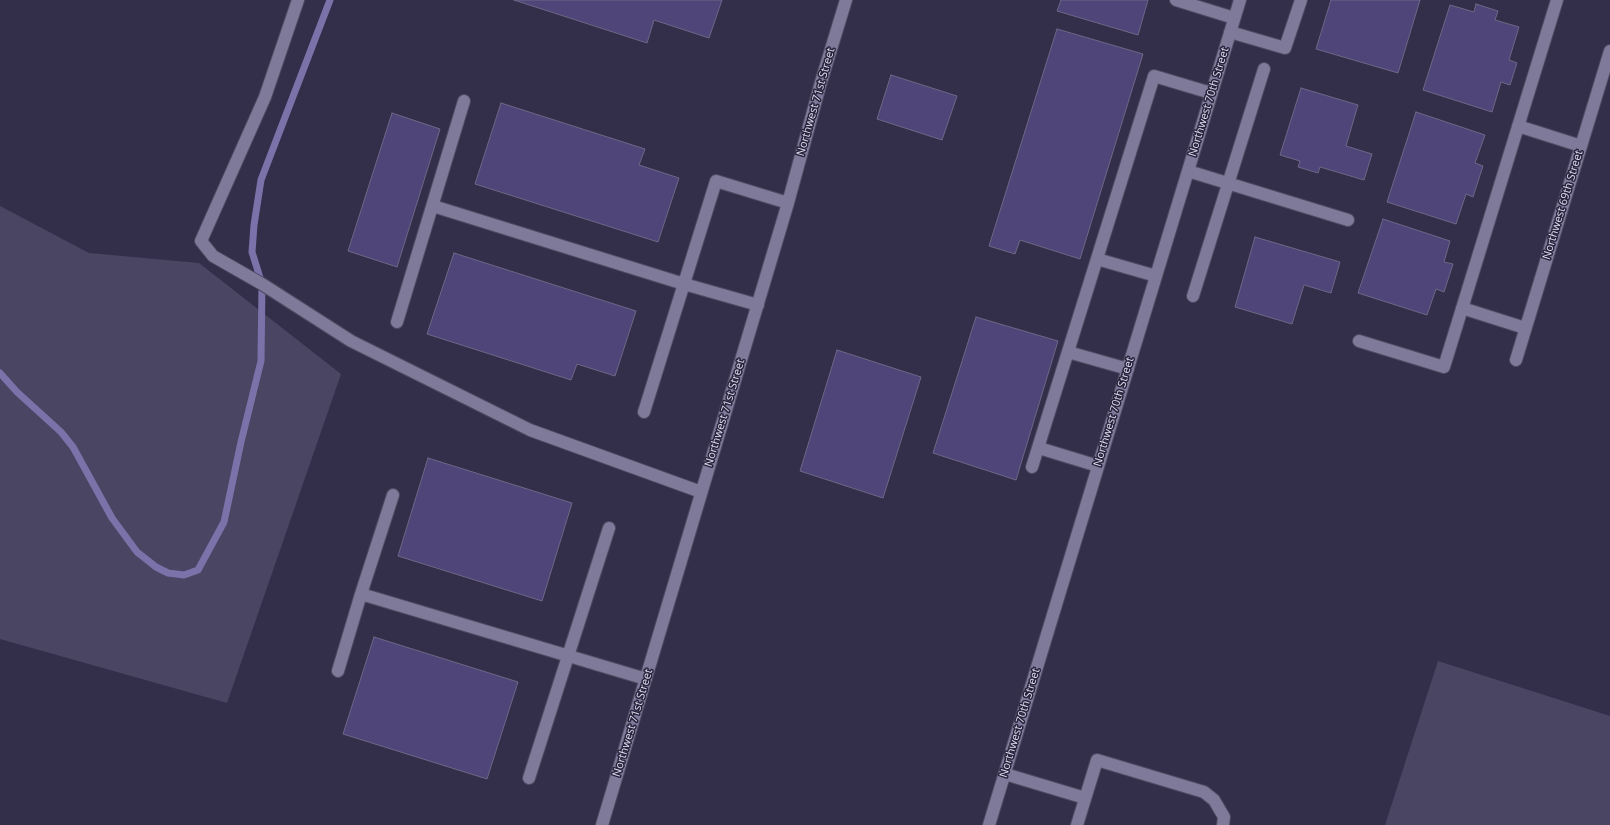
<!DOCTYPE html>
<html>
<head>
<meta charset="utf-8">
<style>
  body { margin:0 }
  canvas { display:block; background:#332e49 }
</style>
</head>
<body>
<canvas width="1610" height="825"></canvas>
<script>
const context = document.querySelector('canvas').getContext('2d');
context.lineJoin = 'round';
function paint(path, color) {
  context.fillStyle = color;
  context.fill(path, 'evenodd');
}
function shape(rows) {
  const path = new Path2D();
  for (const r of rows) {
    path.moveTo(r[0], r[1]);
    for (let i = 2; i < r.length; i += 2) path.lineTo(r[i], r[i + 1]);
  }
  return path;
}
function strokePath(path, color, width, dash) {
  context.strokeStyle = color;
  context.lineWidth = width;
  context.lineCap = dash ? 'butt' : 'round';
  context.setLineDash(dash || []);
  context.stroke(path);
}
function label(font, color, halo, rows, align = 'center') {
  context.font = font + ' "Open Sans",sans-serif';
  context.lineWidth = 3;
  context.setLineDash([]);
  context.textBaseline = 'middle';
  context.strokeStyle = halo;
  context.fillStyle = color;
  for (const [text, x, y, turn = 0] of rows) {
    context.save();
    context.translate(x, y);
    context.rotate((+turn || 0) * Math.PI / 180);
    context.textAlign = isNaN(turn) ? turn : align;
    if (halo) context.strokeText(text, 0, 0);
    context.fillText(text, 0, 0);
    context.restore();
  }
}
paint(shape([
  [0,206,89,253,199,263,341,374,227,703,0,639],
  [1438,661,1610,716,1610,825,1385,825]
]), '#4a4563');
strokePath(shape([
  [0,373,17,392,61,432,73,447,112,518,137,552,156,567,168,573,184,575,198,570,224,522,241,442,261,361,262,284,252,252,254,225,261,180,330,0]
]), '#7c72aa', 7);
const building = shape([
  [514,0,722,0,709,38,654,20,647,43,514,0],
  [1061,0,1148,0,1138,35,1057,11,1061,0],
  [1331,0,1420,0,1398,73,1316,49,1331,0],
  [1476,4,1498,11,1495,20,1519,27,1509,60,1517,63,1510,85,1501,82,1492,112,1423,90,1450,5,1474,12,1476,4],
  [1057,29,1143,54,1080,259,1020,240,1015,254,989,246,1057,29],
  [891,75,957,96,942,140,877,119,891,75],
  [1301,88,1358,105,1346,146,1372,154,1364,180,1320,167,1318,173,1298,167,1300,161,1280,155,1301,88],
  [501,103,645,149,639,165,679,178,658,242,475,184,501,103],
  [1416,112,1485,135,1475,163,1483,166,1473,197,1466,194,1456,224,1387,202,1416,112],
  [392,113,440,129,397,267,348,251,392,113],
  [1383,219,1450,241,1444,262,1453,264,1444,292,1436,289,1427,315,1358,293,1383,219],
  [1255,237,1340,262,1331,293,1304,285,1292,324,1235,307,1255,237],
  [454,253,636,311,615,376,577,364,571,380,427,334,454,253],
  [976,317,1058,341,1016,480,933,453,976,317],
  [837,350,921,377,883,498,800,471,837,350],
  [428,458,572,503,542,601,398,556,428,458],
  [374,637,518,682,487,779,343,734,374,637]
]);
paint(building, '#4f4579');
strokePath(building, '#6c6886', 1);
const minor = shape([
  [298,0,265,97,201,241,213,256,262,284,351,341,530,430,701,492],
  [1176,0,1234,18],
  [1230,32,1285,48,1301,0],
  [1518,126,1581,146],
  [1188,171,1348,220],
  [433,206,684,284,758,305],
  [1097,259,1156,276],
  [1193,296,1264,69],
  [1462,308,1525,328],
  [397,322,464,101],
  [1359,341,1444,367,1557,0],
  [1068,352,1128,369],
  [1516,360,1610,51],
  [644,412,716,181,788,203],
  [1039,448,1098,466],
  [1032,467,1154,76,1211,93],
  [361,594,393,495],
  [338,671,361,594,646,679],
  [1005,774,1085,798],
  [529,778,609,528],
  [602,825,788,203,821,82,846,0],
  [989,825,1240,0],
  [1077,825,1097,760,1204,792,1214,800,1224,817,1223,825]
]);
strokePath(minor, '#4e4a61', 14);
strokePath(minor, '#7f7a99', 12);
label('11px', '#e0def0', '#29243e', [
  ["Northwest 71st Street",816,102,-74],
  ["Northwest 70th Street",1209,102,-73],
  ["Northwest 69th Street",1563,205,-73],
  ["Northwest 70th Street",1114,412,-73],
  ["Northwest 71st Street",725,413,-73],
  ["Northwest 71st Street",633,723,-73],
  ["Northwest 70th Street",1020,723,-73]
]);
</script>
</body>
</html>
